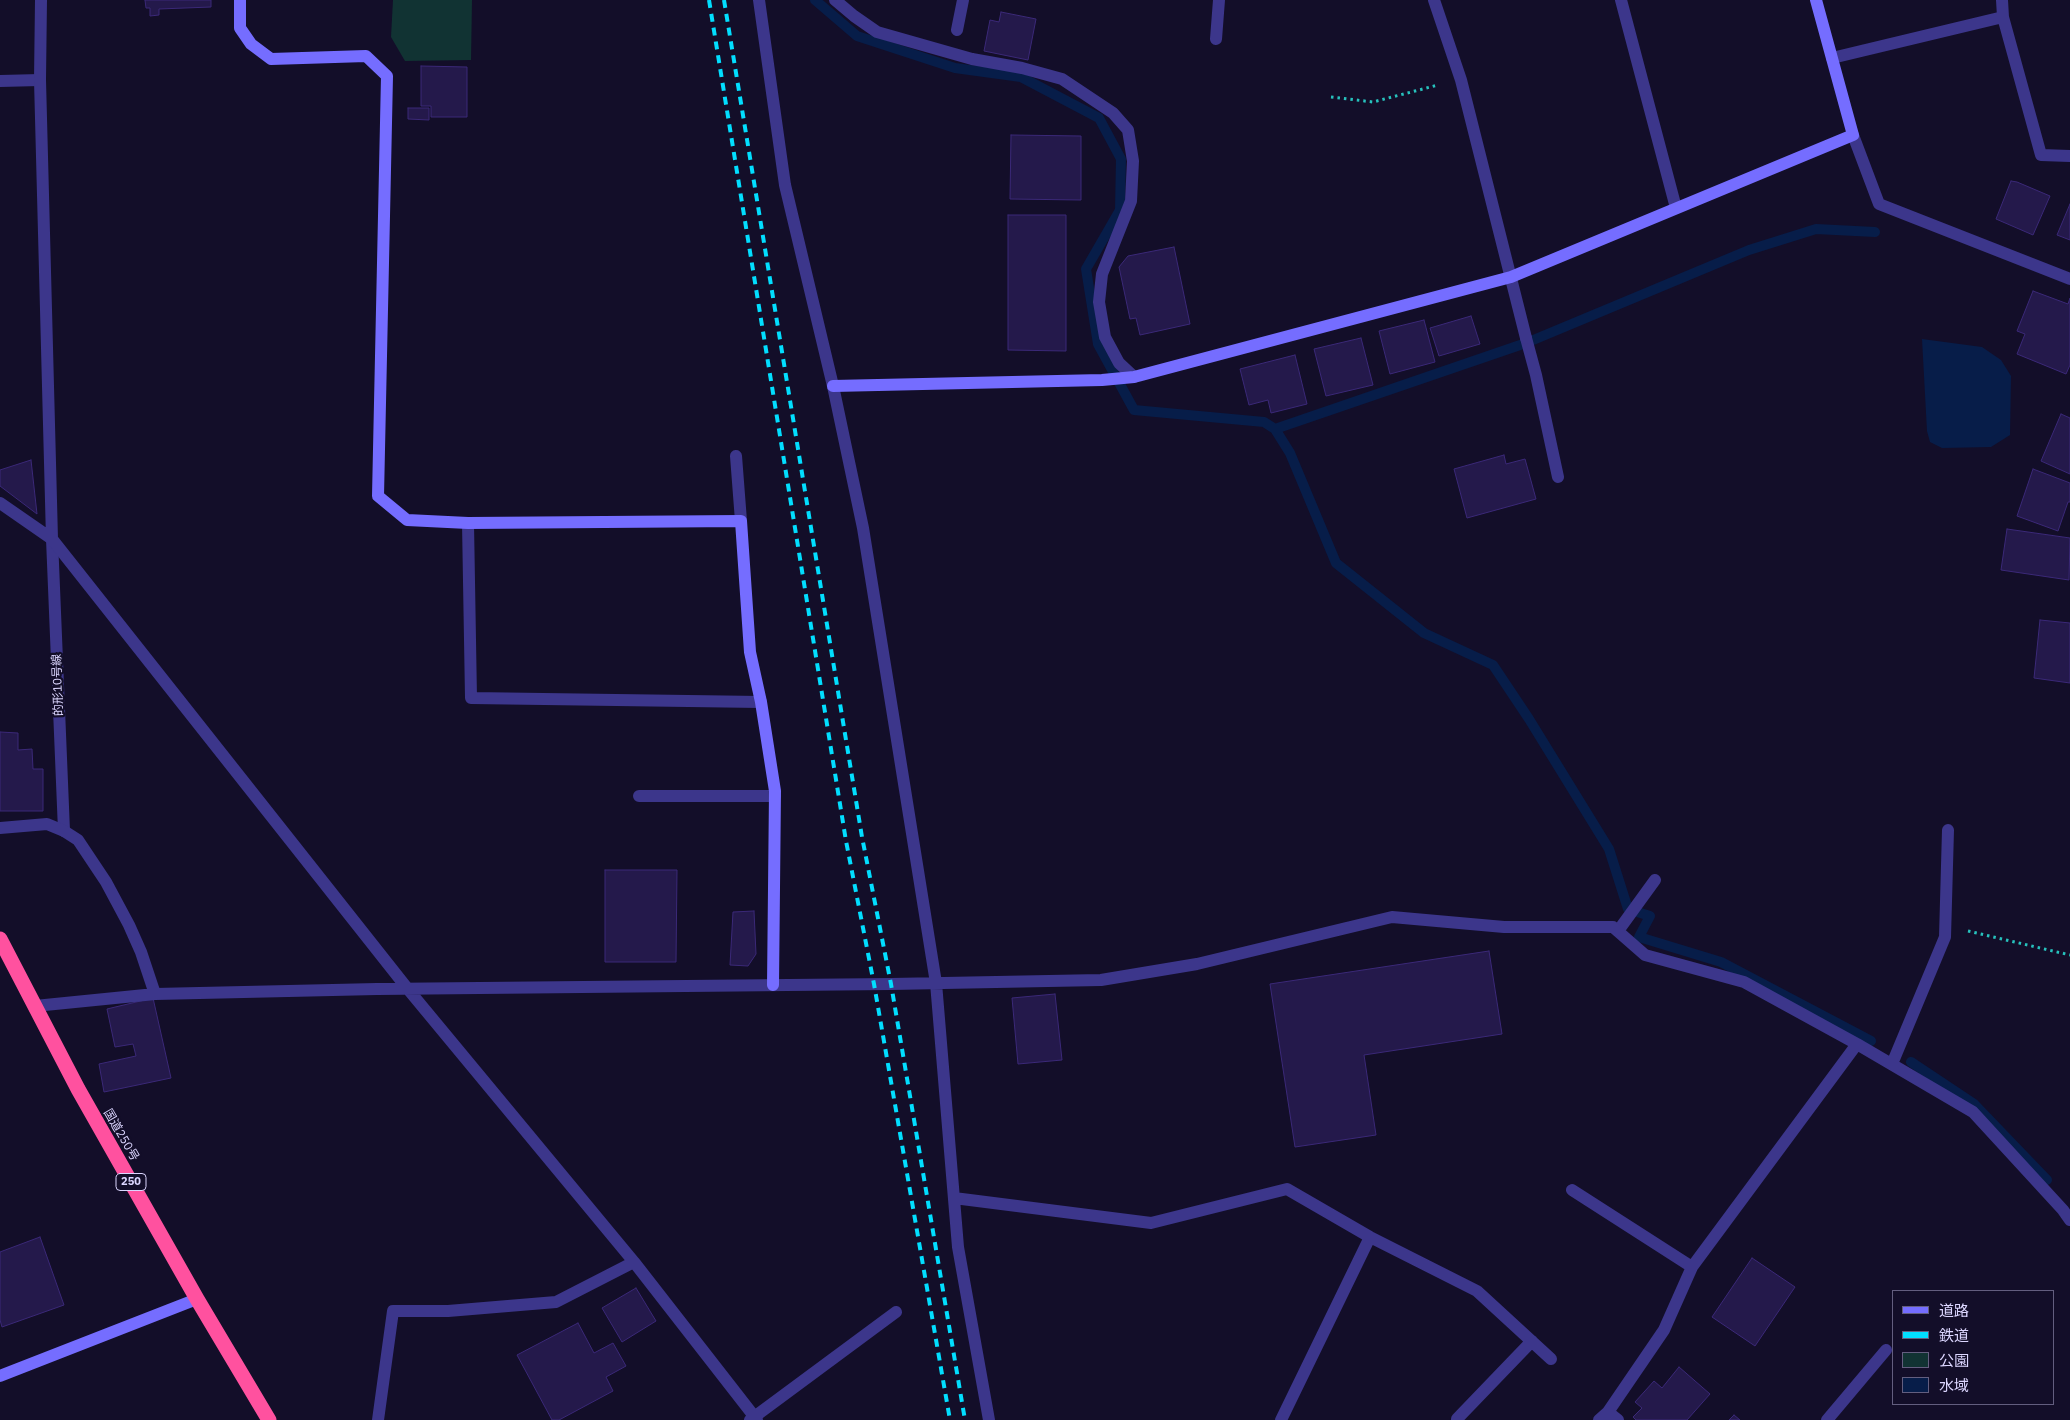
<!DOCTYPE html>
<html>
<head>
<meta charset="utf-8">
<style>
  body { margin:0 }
  #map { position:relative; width:2070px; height:1420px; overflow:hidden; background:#130e29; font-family:"IBM Plex Sans","Noto Sans JP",sans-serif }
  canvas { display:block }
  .legend { position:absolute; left:1892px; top:1290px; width:162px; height:115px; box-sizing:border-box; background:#130e29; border:1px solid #635e7f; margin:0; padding:6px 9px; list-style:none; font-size:15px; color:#dcd6ff }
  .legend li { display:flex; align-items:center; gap:10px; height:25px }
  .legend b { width:25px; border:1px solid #635e7f }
</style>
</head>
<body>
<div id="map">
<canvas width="2070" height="1420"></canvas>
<ul class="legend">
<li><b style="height:6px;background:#756dff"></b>道路</li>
<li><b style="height:6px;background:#02deff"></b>鉄道</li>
<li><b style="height:14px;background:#133"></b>公園</li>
<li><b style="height:14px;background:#071d49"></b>水域</li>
</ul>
</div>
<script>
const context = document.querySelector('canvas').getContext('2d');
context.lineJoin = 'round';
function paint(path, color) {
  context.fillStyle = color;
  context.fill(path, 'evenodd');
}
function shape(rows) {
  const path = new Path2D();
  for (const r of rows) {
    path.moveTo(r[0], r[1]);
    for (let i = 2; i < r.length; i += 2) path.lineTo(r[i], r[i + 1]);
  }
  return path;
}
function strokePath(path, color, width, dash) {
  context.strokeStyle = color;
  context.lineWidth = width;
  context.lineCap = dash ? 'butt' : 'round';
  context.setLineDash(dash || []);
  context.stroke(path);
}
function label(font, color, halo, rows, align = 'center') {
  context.font = font + ' "IBM Plex Sans","Noto Sans JP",sans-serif';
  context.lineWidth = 4.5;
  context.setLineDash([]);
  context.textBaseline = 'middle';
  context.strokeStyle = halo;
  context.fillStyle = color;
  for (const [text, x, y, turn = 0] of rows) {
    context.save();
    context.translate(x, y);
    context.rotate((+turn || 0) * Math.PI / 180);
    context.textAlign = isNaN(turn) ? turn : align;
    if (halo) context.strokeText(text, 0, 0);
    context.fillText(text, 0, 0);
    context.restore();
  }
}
paint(shape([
  [393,0,472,0,471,60,405,61,391,37]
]), '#133');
paint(shape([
  [1922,339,1982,347,2001,360,2011,376,2010,435,1991,447,1942,448,1930,442,1927,431]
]), '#071d49');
strokePath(shape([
  [815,0,857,36,955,68,1021,77,1099,118,1121,159,1120,210,1086,269,1098,344,1134,410,1264,422,1275,429,1290,453,1336,563,1424,633,1493,665,1529,719,1609,849,1628,909,1650,916,1639,937,1721,962,1871,1041],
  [1275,429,1526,343,1749,250,1816,229,1875,232],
  [1911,1062,1974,1104,2047,1180]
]), '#071d49', 10);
const building = shape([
  [145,0,211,0,211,7,159,9,159,15,150,16,150,8,146,8,145,0],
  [1001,12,1036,19,1028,60,984,51,990,20,999,22,1001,12],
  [421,66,467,67,467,117,431,117,431,106,421,106,421,66],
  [408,108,429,108,429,120,408,119,408,108],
  [1011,135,1081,136,1081,200,1010,199,1011,135],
  [2011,181,2017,182,2050,196,2033,235,1996,219,2011,181],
  [2070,204,2070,240,2057,235,2070,204],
  [1008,215,1066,215,1066,351,1008,350,1008,215],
  [1174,247,1190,324,1140,335,1136,318,1130,319,1119,267,1128,256,1174,247],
  [2033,291,2068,304,2070,298,2070,365,2066,374,2017,354,2025,334,2017,331,2033,291],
  [1471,316,1480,344,1439,356,1430,328,1471,316],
  [1424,320,1435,362,1390,374,1379,331,1424,320],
  [1361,338,1373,385,1326,396,1314,349,1361,338],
  [1295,355,1307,404,1271,413,1268,400,1249,405,1240,369,1295,355],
  [2061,414,2070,418,2070,474,2041,461,2061,414],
  [1504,455,1506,464,1525,459,1536,499,1467,518,1454,469,1504,455],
  [31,460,37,514,0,486,0,470,31,460],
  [2033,469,2070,483,2070,502,2068,502,2058,531,2017,516,2033,469],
  [2007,529,2070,538,2069,580,2001,570,2007,529],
  [2040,620,2070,623,2070,683,2034,678,2040,620],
  [0,732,18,733,18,750,32,749,33,769,43,769,43,811,0,811,0,732],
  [605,870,677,870,676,962,605,962,605,870],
  [754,911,756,954,748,966,730,965,733,912,754,911],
  [1489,951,1502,1034,1364,1055,1376,1135,1295,1147,1270,984,1489,951],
  [1055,994,1062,1060,1018,1064,1012,998,1055,994],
  [153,998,171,1078,104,1092,99,1064,136,1056,133,1044,115,1047,107,1009,153,998],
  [40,1237,64,1305,2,1327,0,1320,0,1252,40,1237],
  [1752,1258,1795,1287,1755,1346,1712,1317,1752,1258],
  [636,1288,656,1321,622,1342,602,1308,636,1288],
  [578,1323,594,1353,613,1343,626,1366,606,1377,613,1391,559,1420,552,1420,517,1355,578,1323],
  [1679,1367,1710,1394,1687,1420,1636,1420,1633,1417,1642,1408,1635,1402,1654,1381,1662,1388,1679,1367],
  [1734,1415,1740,1420,1729,1420,1734,1415]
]);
paint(building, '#24194b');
strokePath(building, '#3b2978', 1);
strokePath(shape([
  [1331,97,1373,102,1438,85],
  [1968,931,2070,955]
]), '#27c2bd', 3, [2.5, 4]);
strokePath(shape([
  [835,0,854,16,877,32,972,59,1022,68,1062,79,1113,113,1128,130,1133,161,1131,201,1102,274,1099,302,1105,337,1119,363,1134,377],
  [0,81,40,80],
  [1526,338,1536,375,1558,477],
  [52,539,64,831],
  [1618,931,1655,880]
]), '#3c368b', 12);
strokePath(shape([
  [41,0,40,80,52,539],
  [759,0,785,185,833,386,863,528,936,983,958,1247,989,1420],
  [1434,0,1461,80,1526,338],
  [1621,0,1676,208],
  [2002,0,2003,17,2041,155,2070,156],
  [957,30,963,0],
  [1216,39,1219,0],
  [1832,58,2003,17],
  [1853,135,1879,204,2070,279],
  [736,456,741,521],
  [0,503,52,539,407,988,634,1262,757,1420],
  [468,523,471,698,761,702],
  [639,796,775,796],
  [0,828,47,824,64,831,78,840,106,882,129,925,141,952,155,994],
  [35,1006,155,994,377,989,891,984,1101,980,1197,964,1392,917,1504,927,1613,927,1645,955,1744,982,1857,1044,1973,1112,2063,1210,2070,1220],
  [1892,1064,1945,937,1948,830],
  [1572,1190,1692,1267],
  [954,1198,1151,1223,1287,1189,1370,1237,1477,1291,1551,1359],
  [1608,1412,1618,1420],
  [1457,1419,1532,1341],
  [378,1420,393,1311,448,1311,556,1302,634,1262],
  [750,1420,896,1312],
  [1281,1420,1370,1237],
  [1599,1420,1608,1412,1664,1330,1692,1267,1857,1044],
  [1827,1420,1886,1350]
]), '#3c368b', 12);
strokePath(shape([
  [240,0,240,28,251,44,271,59,366,56,387,76,378,496,407,520,468,523,741,521,750,652,761,702,775,791,773,985],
  [833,386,1102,380,1134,377,1511,277,1853,135,1816,0],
  [0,1376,197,1299]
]), '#756dff', 12);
strokePath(shape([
  [0,939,78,1089,197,1299,269,1420]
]), '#ff519f', 15);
strokePath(shape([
  [709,0,846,841,874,984,950,1420],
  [724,0,862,837,891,984,965,1420]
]), '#02deff', 4, [8, 6]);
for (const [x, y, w] of [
  [131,1182,30]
]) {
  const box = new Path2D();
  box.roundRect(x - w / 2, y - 8.5, w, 17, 4);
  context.fillStyle = '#130e29';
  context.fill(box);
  strokePath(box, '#dcd6ff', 1);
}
label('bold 11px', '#dcd6ff', null, [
  ["250",131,1182]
]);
label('12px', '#dcd6ff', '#130e29', [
  ["的形10号線",58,685,-92],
  ["国道250号",121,1135,60]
]);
</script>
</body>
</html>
